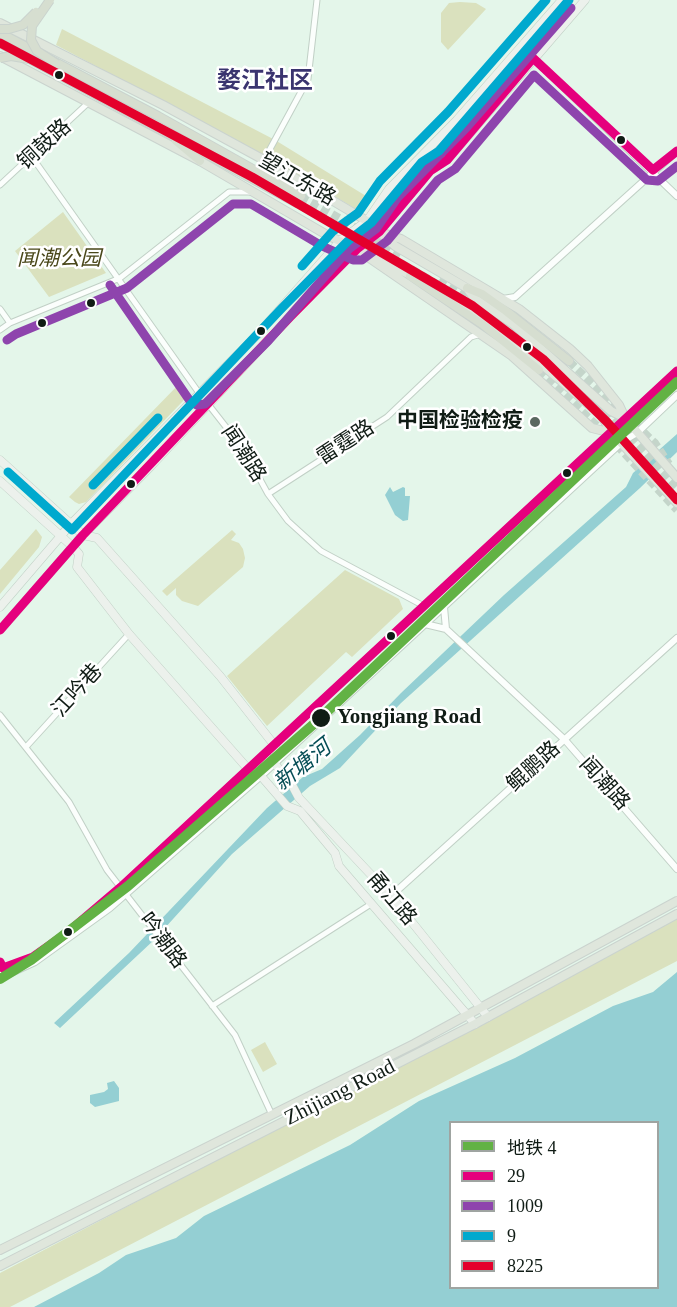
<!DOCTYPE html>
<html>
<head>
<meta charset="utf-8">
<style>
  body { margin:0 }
  #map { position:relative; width:677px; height:1307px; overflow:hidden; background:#e4f6ea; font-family:"Times New Roman","Noto Sans SC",serif }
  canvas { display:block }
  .legend { position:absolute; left:449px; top:1121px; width:210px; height:168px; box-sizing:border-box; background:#fff; border:2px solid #9fa4a1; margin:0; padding:8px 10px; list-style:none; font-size:18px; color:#101c15 }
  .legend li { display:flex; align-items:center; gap:12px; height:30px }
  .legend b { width:30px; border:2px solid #9fa4a1 }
</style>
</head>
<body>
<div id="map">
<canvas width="677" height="1307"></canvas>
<ul class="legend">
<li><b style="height:8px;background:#62b244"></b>地铁 4</li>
<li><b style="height:8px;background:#e5007d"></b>29</li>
<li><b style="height:8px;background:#8e44ad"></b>1009</li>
<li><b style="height:8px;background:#00a9ce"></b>9</li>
<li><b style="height:8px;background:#e4002b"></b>8225</li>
</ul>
</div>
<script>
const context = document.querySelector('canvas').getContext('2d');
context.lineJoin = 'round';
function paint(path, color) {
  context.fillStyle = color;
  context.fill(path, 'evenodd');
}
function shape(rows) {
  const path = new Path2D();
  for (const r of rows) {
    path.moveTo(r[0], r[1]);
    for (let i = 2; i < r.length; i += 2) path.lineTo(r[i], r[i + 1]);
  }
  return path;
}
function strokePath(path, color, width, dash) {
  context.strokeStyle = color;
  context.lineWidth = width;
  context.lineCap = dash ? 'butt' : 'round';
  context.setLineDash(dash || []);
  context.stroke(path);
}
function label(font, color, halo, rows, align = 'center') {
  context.font = font + ' "Times New Roman","Noto Sans SC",serif';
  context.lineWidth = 5;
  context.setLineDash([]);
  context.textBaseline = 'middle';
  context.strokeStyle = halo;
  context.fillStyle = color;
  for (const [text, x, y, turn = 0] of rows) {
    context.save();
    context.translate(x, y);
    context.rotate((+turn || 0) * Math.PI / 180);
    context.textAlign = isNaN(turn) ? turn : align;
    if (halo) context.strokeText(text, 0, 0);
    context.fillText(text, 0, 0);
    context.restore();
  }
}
paint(shape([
  [460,2,476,3,486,9,448,50,441,42,441,13,449,3],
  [62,29,275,140,366,196,356,209,266,156,56,45],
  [63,212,106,273,49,297,15,251],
  [181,382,187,395,183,401,86,502,79,504,75,502,69,497],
  [36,529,42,537,39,547,0,594,0,570],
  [232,530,236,534,231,540,239,543,243,549,245,558,243,567,198,606,182,601,176,595,176,588,167,596,162,591],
  [345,570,399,599,403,609,352,657,346,652,267,726,227,676],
  [677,919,677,961,10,1307,0,1307,0,1273],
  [265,1042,277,1064,263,1072,251,1050]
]), '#dae1be');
paint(shape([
  [677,434,677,452,640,488,401,703,340,768,310,786,232,854,154,940,60,1028,54,1023,129,953,267,808,303,777,322,769,360,735,401,693,504,595,626,487,633,473],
  [390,487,393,492,403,487,405,488,405,496,410,496,408,520,403,521,395,515,385,495],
  [677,972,677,1307,34,1307,99,1273,126,1255,176,1238,204,1216,350,1145,419,1101,515,1058,613,1006,653,992],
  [450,1122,658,1122,658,1288,450,1288],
  [114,1081,119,1088,119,1101,95,1107,90,1103,90,1095,104,1092,108,1089,107,1083]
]), '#94cfd3');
strokePath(shape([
  [301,196,401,254],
  [297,203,444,288],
  [441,277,473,297],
  [510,332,559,375],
  [569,361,617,407],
  [539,370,611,439,677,510],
  [606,410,677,487],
  [635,424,655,443,669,464]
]), '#c4d5ca', 8, [8, 4]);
const minor = shape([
  [32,157,199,393],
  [264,160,308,79,317,0],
  [0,185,88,103],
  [0,309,10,323],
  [0,330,10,323,120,278,229,192,252,192],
  [208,404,244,450,268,494,288,521,321,551,422,605],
  [268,494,387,417,471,337,481,334],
  [0,715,69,802,107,870,235,1035,272,1115],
  [26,747,129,634],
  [212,1006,371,904]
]);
const tertiary = shape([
  [533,58,677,196],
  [503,299,515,297,677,151],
  [444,607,446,629],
  [425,624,446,629,565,740,677,869],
  [391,896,677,638],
  [0,970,33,957,67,933,121,887,677,371],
  [0,978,35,962,110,908,261,776,622,442,637,433,677,395]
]);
const secondary = shape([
  [0,460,83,535,97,538,220,676,275,746,274,763,291,783,299,798,391,896,488,1017],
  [0,481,73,547,79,554,77,567,129,634,249,770,261,776,287,806,300,811,335,853,339,866,475,1024],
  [0,607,71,524,259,333,341,240,367,221,389,189,457,120,562,0],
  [0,630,83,535,151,466,291,316,357,249,379,232,430,171,447,160,585,0]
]);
const primary = shape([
  [0,23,163,105,264,160,367,221,395,246,467,288,474,298,513,324,611,411,625,418],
  [0,56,200,161,327,235,437,288,493,323,601,415,612,433,677,503],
  [383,233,401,239,519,309,570,349,588,366,619,405,625,418,677,478],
  [362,253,512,356,592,428,612,433],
  [0,1250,414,1044,677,901],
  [0,1266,475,1024,677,914]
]);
const trunk = shape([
  [0,33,158,116,301,196],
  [0,43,297,203],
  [176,141,200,161],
  [410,276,482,324,539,370],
  [467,288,482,294,506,311,569,361]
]);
strokePath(minor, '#c1d0c6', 7);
strokePath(tertiary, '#c1d0c6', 8);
strokePath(secondary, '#c1d0c6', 9);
strokePath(primary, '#cad3ce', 10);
strokePath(trunk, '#cad3ce', 10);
strokePath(minor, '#fbfefc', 5);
strokePath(tertiary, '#fbfefc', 6);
strokePath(secondary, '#ecf1ec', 8);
strokePath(primary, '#dfe6dc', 8);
strokePath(trunk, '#d6ded0', 8);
const trunkBridge = shape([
  [50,0,32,26,31,40,37,51,57,64],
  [0,29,9,29,23,25,36,12],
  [0,58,11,56,29,59]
]);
strokePath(trunkBridge, '#cad3ce', 10, []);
strokePath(trunkBridge, '#d6ded0', 8);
strokePath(shape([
  [0,630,83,535,291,316,357,249,379,232,430,171,447,160,533,58,653,170,677,151],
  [0,962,3,968,33,957,67,933,121,887,677,371]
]), '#e5007d', 9);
strokePath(shape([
  [110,285,190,401,197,405,205,404,268,341,349,249,376,229,398,197,466,128,571,8],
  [7,340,16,334,127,288,233,204,251,204,322,246,353,260,362,260,387,241,438,180,455,169,534,75,647,180,658,181,677,166]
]), '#8e44ad', 9);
strokePath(shape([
  [302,266,333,231,358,213,380,181,448,112,546,0],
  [8,472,72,530,282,308,348,241,371,223,422,162,439,151,569,0],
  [93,485,158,418]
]), '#00a9ce', 9);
strokePath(shape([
  [0,43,252,177,473,306,543,359,607,422,677,500]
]), '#e4002b', 9);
strokePath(shape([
  [0,979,31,960,128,886,315,723,677,382]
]), '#62b244', 10);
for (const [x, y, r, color] of [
  [59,75,5,"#101c15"],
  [621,140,5,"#101c15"],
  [91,303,5,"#101c15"],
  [42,323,5,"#101c15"],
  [261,331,5,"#101c15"],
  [527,347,5,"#101c15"],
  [535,422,6,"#5a6860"],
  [567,473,5,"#101c15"],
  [131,484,5,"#101c15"],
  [391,636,5,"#101c15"],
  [321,718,10,"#101c15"],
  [68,932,5,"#101c15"]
]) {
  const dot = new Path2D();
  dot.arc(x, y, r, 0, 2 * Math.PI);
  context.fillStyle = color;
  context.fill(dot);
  strokePath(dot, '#fff', 2);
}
label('21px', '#101c15', '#fff', [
  ["铜鼓路",45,145,-42],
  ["望江东路",297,180,30],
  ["雷霆路",346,443,-33],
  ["闻潮路",243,454,57],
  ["江吟巷",78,691,-48],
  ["鲲鹏路",534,767,-42],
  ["闻潮路",604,784,48],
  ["甬江路",391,899,49],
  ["吟潮路",162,941,53],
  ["Zhijiang Road",340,1093,-27]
]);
label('italic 21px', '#4a481b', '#fff', [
  ["闻潮公园",59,259]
]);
label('bold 21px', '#101c15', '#fff', [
  ["中国检验检疫",523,422]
], 'right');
label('bold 21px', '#101c15', '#fff', [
  ["Yongjiang Road",337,718]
], 'left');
label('italic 22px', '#064e56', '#fff', [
  ["新塘河",303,766,-39]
]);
label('bold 24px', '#3a346f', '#fff', [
  ["婺江社区",265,82]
]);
</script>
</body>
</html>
